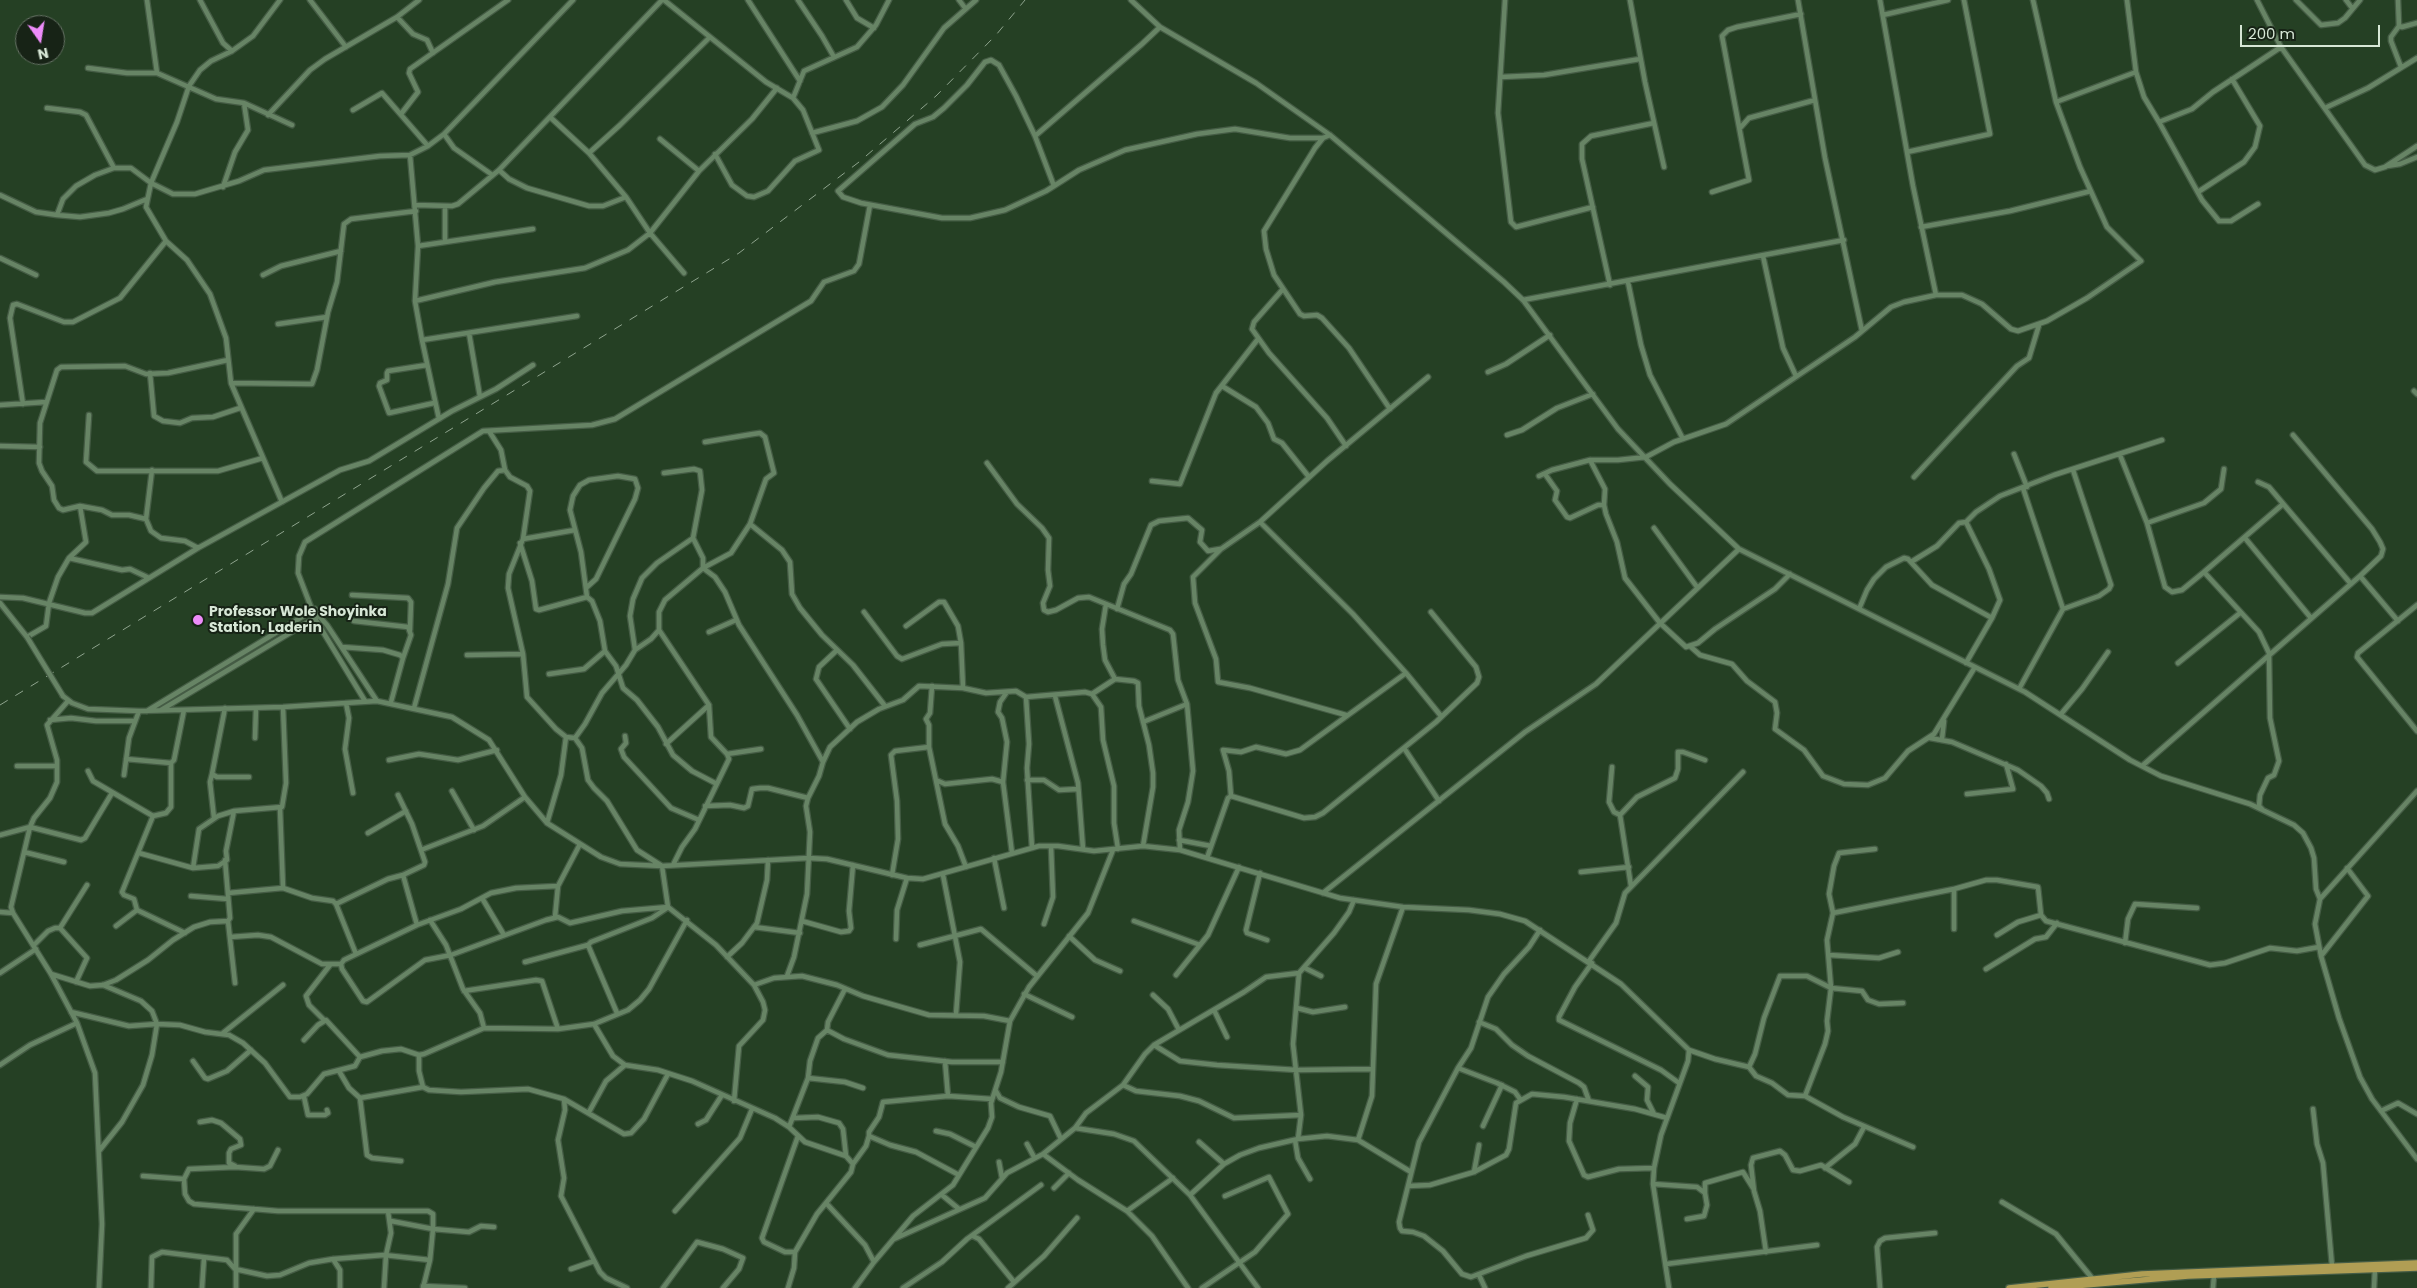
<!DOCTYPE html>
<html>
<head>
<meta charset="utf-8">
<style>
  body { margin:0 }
  #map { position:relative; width:2417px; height:1288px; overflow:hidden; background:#254024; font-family:Poppins,sans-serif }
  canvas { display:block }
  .north { position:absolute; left:15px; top:15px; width:50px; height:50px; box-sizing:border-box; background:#172316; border:1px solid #647163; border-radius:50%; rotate:167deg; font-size:14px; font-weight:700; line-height:20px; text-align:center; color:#d7e7d6 }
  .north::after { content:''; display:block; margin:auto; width:18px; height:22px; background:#ed8cf9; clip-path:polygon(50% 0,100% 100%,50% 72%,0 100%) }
  .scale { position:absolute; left:2240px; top:25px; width:140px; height:22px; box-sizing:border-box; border:2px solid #d7e7d6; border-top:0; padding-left:6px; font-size:15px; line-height:18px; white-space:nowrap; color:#d7e7d6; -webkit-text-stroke:4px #172316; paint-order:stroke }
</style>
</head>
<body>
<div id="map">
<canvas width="2417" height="1288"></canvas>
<div class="north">N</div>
<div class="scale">200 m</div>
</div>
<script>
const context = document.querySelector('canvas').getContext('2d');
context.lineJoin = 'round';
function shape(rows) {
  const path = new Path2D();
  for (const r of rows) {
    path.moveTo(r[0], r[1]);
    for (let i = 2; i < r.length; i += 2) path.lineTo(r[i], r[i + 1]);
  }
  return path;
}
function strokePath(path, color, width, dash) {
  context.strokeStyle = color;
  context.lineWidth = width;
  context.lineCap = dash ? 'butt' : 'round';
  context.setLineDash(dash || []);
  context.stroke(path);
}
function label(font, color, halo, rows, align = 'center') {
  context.font = font + ' Poppins,sans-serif';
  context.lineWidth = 4;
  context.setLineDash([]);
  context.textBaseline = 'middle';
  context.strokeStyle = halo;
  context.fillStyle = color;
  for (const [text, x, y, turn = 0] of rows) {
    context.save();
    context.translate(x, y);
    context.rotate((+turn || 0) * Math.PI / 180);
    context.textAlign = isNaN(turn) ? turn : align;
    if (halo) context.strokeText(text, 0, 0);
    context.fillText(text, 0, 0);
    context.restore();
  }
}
const minor = shape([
  [147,0,157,73],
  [200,0,223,43,232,51],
  [280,0,253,36,232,51,211,61,200,70,189,86,177,122,151,183,146,207,166,241,187,260,210,294,226,338,231,383,282,502],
  [310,0,346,47],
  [664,0,766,82,793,98,803,110,819,150,795,161,768,191,754,197,747,196,732,185,715,154],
  [748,0,800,81],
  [798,0,822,36,834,57],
  [846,0,857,18,874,28],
  [959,0,965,8],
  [1131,0,1160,27,1256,83,1330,135,1504,282,1523,300,1618,429,1670,484,1739,549,2025,692,2130,760,2161,776,2250,804,2294,825,2303,833,2311,848,2314,858,2316,889,2320,899],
  [1505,0,1498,113,1511,222,1516,227,1593,207],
  [1630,0,1645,82,1664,167],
  [1798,0,1825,158,1862,331],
  [1880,0,1913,186,1936,295],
  [2033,0,2056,102,2136,72],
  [2127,0,2136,72,2144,97,2159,122,2192,109,2213,92,2281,47],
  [2257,0,2281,47,2365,165,2375,170,2385,167,2417,146],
  [2296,0,2321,25,2338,23,2345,18,2360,0],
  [2346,0,2352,8],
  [2398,0,2399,26,2402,27,2417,23],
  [1883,15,1948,0],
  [397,17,413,34,427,40,433,53],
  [2399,26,2391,37,2391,41,2401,67],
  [88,68,127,73,157,73,216,99,244,103,292,125],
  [1501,77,1544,75,1640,59],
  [793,98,804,71,857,47,876,25,889,0],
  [47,108,80,112,86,115,114,168],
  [2325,108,2368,88,2417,58],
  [353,110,382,93,428,146],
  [401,114,418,92,409,73,410,69,508,0],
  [268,115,310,70,325,59,397,17,419,0],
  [550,117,589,153,620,125,709,38],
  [2159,122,2202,200,2219,221,2231,221,2258,204],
  [1741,127,1749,118,1815,100],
  [812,133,857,121,882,107,903,85,944,28,976,0],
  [444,134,454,148,491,174],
  [1035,136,1142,44,1160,27],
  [1323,138,1315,148,1264,231,1266,249,1274,275,1300,314,1304,316,1317,315,1322,318,1349,348,1390,409],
  [660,139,699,171],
  [1907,152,1990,134,1964,0],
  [589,153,626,197,650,233,684,273],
  [410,155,418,246,415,301,422,340,439,419],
  [2387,166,2400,164,2417,157],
  [499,170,509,179,527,188,589,206,603,206,626,197],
  [1054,186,1035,136,1016,96,999,65,991,60,985,62,967,85,944,108,933,117,915,124,838,191,843,197,861,203,942,218,970,218,1005,210,1046,191,1054,186,1079,170,1125,150,1197,134,1235,129,1290,138,1323,138,1330,135],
  [223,187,235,152,248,130,244,103],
  [1712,192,1749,180,1722,36,1728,30,1737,27,1801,14],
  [2198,192,2244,162,2255,147,2260,126,2232,79],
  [0,195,36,212,57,215,63,199,76,186,95,175,114,168,131,168,151,183,173,194,195,194,239,181,264,170,380,156,410,155,428,146,444,134,573,0],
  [415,205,452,206,458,204,499,170,662,0],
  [57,215,80,217,109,213,123,209,147,199],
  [1921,227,2010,211,2091,191],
  [445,241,445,206],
  [418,246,533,229],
  [1763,256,1783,348,1796,376],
  [0,258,36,275],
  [263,275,281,266,341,251],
  [1628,282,1641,345,1650,375,1683,439],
  [1610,285,1582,159,1582,144,1591,136,1654,123],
  [1283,289,1254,322,1252,329,1269,353,1327,418,1346,446],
  [1523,300,1844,240],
  [415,301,495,282,585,268,628,250,650,233,699,171,752,119,777,88],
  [278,324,327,317],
  [469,333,480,397],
  [422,340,577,316],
  [427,365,388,371,387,373,387,380,380,383,379,386,389,413,434,403],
  [1488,372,1506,364,1550,335],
  [150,373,154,416,163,421,180,423,192,418,213,417,240,408],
  [231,383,312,384,317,370,328,312,337,282,344,224,351,219,416,211],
  [1222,386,1256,407,1268,423,1274,439,1282,443,1309,477],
  [2414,391,2417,394],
  [23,404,10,318,13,305,17,304,64,322,73,322,120,298,166,241],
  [0,405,46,402],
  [89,415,86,462,97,471,218,471,263,458],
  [489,431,501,450,505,470],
  [1507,435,1522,430,1557,408,1593,394],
  [705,442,753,434,760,433,765,437,774,473,766,479,750,524],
  [0,446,40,447],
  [2014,454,2027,487],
  [2120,455,2147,523,2165,587,2172,592,2182,590,2204,572,2283,504],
  [1590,460,1605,489,1604,505,1606,514,1617,542,1625,578,1660,623,1686,647,1698,643,1715,629,1775,589,1790,574],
  [987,463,1017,504,1042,528,1049,538,1048,570,1050,586,1043,603,1044,610,1048,612,1056,610,1078,598,1089,597,1170,630,1173,634,1178,680,1187,704,1193,771,1188,802,1179,830,1180,850],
  [152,470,146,519,151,531,161,538,185,541,198,548],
  [664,473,694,469,700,471,702,490,693,538,703,558,703,568],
  [1545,474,1557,491,1555,500,1567,517,1570,518,1598,505,1604,505],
  [1539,476,1552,470,1590,460,1618,460,1646,457,1674,442,1726,424,1855,337,1891,307,1904,302,1936,295,1962,295,1982,304,2011,329,2018,331,2047,321,2087,298,2141,261,2107,227,2080,167,2056,102],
  [1914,477,2017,366,2029,358,2039,325],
  [1152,481,1180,484,1216,393,1258,339],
  [2258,482,2269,487,2351,584],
  [2023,488,2063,609],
  [146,519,129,515,112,515,102,510,80,506,63,510,59,508,54,500,52,486,42,471,39,463,40,423,57,370,61,367,125,366,146,374,168,373,228,360],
  [1260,522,1353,614,1406,673,1441,716],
  [1966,522,1989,569,2000,600,1992,618,1966,663],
  [2147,523,2204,503,2221,489,2224,469],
  [1654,528,1697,587],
  [2245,538,2311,618],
  [523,539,575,530],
  [520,543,532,581,536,609,539,610,587,597],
  [69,558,122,570,130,569,149,578],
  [1911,562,1937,546,1959,523,1966,522,1976,512,2000,496,2054,475,2162,440],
  [703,568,715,577,725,592,739,625,797,715,823,762],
  [2204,572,2259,632,2269,653,2270,718,2279,761,2274,775,2268,778,2260,795,2259,806,2262,809],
  [2360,576,2398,621],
  [586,588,596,579,635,499,638,488,635,479,618,476,589,480,580,485,573,496,570,510,581,552,587,597,592,601,600,621,605,651,616,666,623,688,637,700,658,727,673,755,692,771,715,783],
  [352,595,408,598,411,602,410,630],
  [0,597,23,598,85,613,92,613,198,548,340,470,369,461,452,411,496,389,533,365],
  [0,603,27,637,46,626,49,603,58,577,69,558,86,542,80,506],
  [1106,604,1102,629,1103,645,1105,660,1115,679],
  [2417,605,2358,653,2357,657,2417,731],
  [312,608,327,625,377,701],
  [1117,609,1124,584,1131,574,1151,525,1159,521,1188,518,1202,530,1200,542,1208,551,1220,549],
  [1859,609,1867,590,1874,579,1886,567,1904,558,1908,559,1932,585,1992,618],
  [864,612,897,656,902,659,942,644,961,643],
  [354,621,408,627,411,635,403,658],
  [906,626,939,602,944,602,958,626,961,643,963,688],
  [709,632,736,620],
  [342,647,383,650,400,655,403,658,391,702],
  [1691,647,1700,655,1732,664,1747,681,1775,702,1777,713,1775,729,1804,750,1823,776,1844,784,1868,785,1885,778,1908,751,1934,734,1975,667],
  [635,650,630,616,633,599,642,578,657,563,693,538],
  [836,651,819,667,816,679,850,729],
  [467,655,523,654],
  [2178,663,2240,613],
  [549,674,584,669,605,651],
  [932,686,930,713,926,719,929,725,929,747,945,824,958,846,966,867],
  [2019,689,2063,609,2099,596,2109,589,2111,585,2073,470],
  [1007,692,1000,702,998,712,1002,718,1007,742,1003,782,1012,853],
  [1092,694,1115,679,1134,681,1138,683,1139,706,1149,745,1153,773,1153,787,1143,846],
  [63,696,72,703,88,709,139,711,283,707,377,701,452,717,489,740,525,797,547,823,601,857,620,864,662,866,808,858,827,859,907,878,923,879,1039,846,1058,846,1094,851,1143,846,1180,850,1340,898,1403,907,1469,910,1500,914,1525,921,1621,984,1689,1050,1688,1061,1661,1135,1654,1168,1653,1184,1669,1288],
  [1055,696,1078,783,1083,849],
  [1026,697,1029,744,1027,768,1032,848],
  [365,701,311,612,311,607,298,573,299,556,305,542,483,431,592,425,615,419,811,301,824,282,854,271,859,264,870,205],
  [346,703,349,718,345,749,353,793],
  [225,708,212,774,217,777,249,777],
  [414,708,448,584,457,528,484,488,498,471,505,470,510,477,527,486,530,491,523,539,509,574,508,588,523,654,527,697,556,729,566,737,575,738,582,748,588,780,594,788,607,801,637,850,662,866,668,907,716,945,754,985,763,1002,765,1010,763,1020,739,1046,734,1101],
  [161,710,320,615],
  [147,711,315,609],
  [2061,714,2082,689,2108,652],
  [1346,715,1250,688,1218,682,1216,659,1195,603,1193,577,1221,549,1260,522,1327,461,1428,377],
  [50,720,71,718,96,721,135,721],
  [1143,722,1187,704],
  [625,736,626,743,621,749,624,757,671,808,699,820],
  [255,738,256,708],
  [575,738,585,724,602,693,626,665,635,650,651,639,659,630],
  [1930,738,1952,742,2018,770,2041,786,2047,793,2049,799],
  [1942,739,1944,721],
  [666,744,709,705],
  [1404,748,1439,801],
  [727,754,761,749],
  [126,759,171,763,174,760,184,710],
  [389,760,419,754,458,760,497,750],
  [17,766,57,766],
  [2142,766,2360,576,2381,556,2383,549,2380,542,2372,529,2293,435],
  [1612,767,1609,802,1614,812,1620,815],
  [88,771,93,781,153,816,166,813,171,807,171,763],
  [212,774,210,782,214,818],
  [124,775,129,738,139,711],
  [936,780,945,784,992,779,1003,782],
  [1027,780,1044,780,1059,790,1078,789],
  [452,791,474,830],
  [2417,791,2320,899,2315,924,2321,956,2339,1018,2360,1077,2372,1099,2417,1159],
  [1967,794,2013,789,2006,764],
  [398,795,412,824,425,862,424,865,403,875,417,925],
  [1231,796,1304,818,1315,817,1323,813,1436,722,1477,683,1479,677,1476,667,1431,612],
  [705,806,730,805,744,808,748,806,752,789,760,788,768,788,808,798],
  [280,808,283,888],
  [153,816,122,892,124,895,134,899,137,910,185,933],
  [547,823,561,775,566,737],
  [368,833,406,811],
  [0,835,30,827,81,840,85,838,112,793],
  [1179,840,1211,846],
  [421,850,483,826,525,797],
  [24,852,64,862],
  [139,853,193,868,218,866,227,860,226,851,234,811,282,807,286,783,283,707],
  [994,858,1004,908],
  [1207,858,1228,798,1231,796,1229,771,1223,750,1241,752,1256,747,1286,754,1300,750,1406,673],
  [673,865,682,847,695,829,729,759,727,754,711,737,709,705,659,630,659,612,665,600,703,568,731,553,750,524,782,550,790,562,792,594,800,608,822,635,853,665,885,706],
  [193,868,199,829,218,816,234,811],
  [1581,872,1629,867],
  [1260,873,1246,930,1247,933,1267,940],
  [892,875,898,839,897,801,891,755,895,751,929,747],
  [943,875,960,962,956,1014],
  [558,886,516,888,491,893,461,909,417,925,344,960,341,964,342,969,363,1001,367,1002,425,960,451,955,546,920,558,917,570,923,622,911,668,907],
  [1631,886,1620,815,1637,797,1675,778,1678,769,1678,752,1683,752,1705,760],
  [1954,889,1954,929],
  [228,893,283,888,312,898,333,901,336,904,356,954],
  [1323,893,1525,732,1596,684,1739,549],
  [191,896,228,899],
  [482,898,504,935],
  [336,904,388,879,403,875],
  [0,912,13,913,51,974,77,1023],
  [13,913,11,907,30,827,34,818,50,798,57,782,57,760,47,725,68,701],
  [1833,913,1954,889,1986,880,1997,880,2038,887,2041,915,2046,921,2210,965,2225,963,2270,948,2297,951,2319,947],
  [555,917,558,886,580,844],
  [430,920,446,945,463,989,480,1013,484,1028],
  [228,921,235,983],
  [802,921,841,932,849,931,851,928,849,911,853,865],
  [1134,921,1200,945],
  [1044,924,1053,897,1051,846],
  [116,926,137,910],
  [754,927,800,933],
  [60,928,87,885],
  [1540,930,1529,947,1504,974,1488,997,1471,1048,1458,1068,1419,1142,1399,1222,1400,1228,1402,1231,1413,1232,1424,1236,1443,1251,1462,1274,1471,1277,1526,1256,1586,1238,1593,1230,1588,1215],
  [1997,935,2018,922,2041,915],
  [1069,936,1095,960,1120,971],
  [230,937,258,935,271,937,322,964,341,964],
  [896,939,897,910,907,878],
  [2125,943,2128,919,2135,904,2197,908],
  [34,945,48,931,55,928,60,928,87,958,76,982],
  [920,945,981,929,1037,976],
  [1829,955,1879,958,1898,952],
  [2321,956,2368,896,2347,868],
  [727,957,742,943,757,923,767,880,768,860],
  [1589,961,1616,923,1625,893,1743,772],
  [525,962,588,945],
  [1592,963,1575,987,1559,1017,1559,1020,1661,1070,1679,1083],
  [1305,968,1321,976],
  [1986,969,2035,939,2046,937,2057,923],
  [0,973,36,949],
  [51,974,90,986,103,985,116,980,148,960,173,940,194,927,210,922,228,921,230,918,225,860],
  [1176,975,1208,935,1239,867],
  [787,976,794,957,807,894,810,832,806,806,808,798,819,776,823,762,830,747,857,722,879,709,903,700,919,686,963,688,986,693,1016,691,1026,697,1085,692,1092,694,1101,707,1103,740,1114,786,1114,823,1118,849],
  [754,985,774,978,802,976,837,985,863,996,929,1015,984,1016,1010,1021],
  [464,991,536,980,542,981,558,1029],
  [1024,994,1072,1017],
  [1153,995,1168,1009,1179,1030],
  [1297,1008,1313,1012,1345,1007],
  [1214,1010,1227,1037],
  [71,1012,129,1026,157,1024,180,1025,205,1032,229,1035,243,1043,265,1063,290,1097,300,1097,307,1094,324,1074,355,1066,360,1057,382,1051,401,1049,419,1055,424,1054,484,1028,558,1029,594,1024,628,1010,640,1000,649,989,687,920],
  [617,1013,588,945,591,942,652,918,667,908],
  [324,1020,309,1005,306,996,330,965],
  [1479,1022,1496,1029,1512,1045,1528,1056,1579,1083,1584,1087,1589,1101],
  [594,1024,613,1056,625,1065,658,1070,692,1081,775,1118,789,1127,805,1142,846,1156,853,1164],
  [827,1030,844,1039,888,1055,952,1062,1003,1062],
  [223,1033,283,985],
  [304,1040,318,1025,326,1020,360,1057],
  [1154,1045,1180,1061,1217,1065,1297,1070,1372,1069],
  [1689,1050,1715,1059,1749,1067,1756,1076,1772,1083,1788,1095,1805,1096,1843,1117,1913,1147],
  [419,1055,419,1071,423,1087,429,1090,461,1092,528,1089,564,1099,624,1134,631,1133,644,1119,668,1074],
  [193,1061,205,1078,208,1079,227,1071,251,1050],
  [945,1061,948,1096],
  [0,1065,30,1045,77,1023,95,1073,102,1224,99,1288],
  [1749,1067,1755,1054,1764,1018,1780,976,1807,976,1831,988,1862,991,1868,1000,1879,1004,1903,1003],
  [1458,1068,1497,1083,1515,1092,1520,1099],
  [339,1071,349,1088,360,1098,423,1087],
  [1635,1076,1648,1087,1647,1100,1654,1114],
  [808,1078,845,1082,863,1088],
  [1123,1085,1136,1091,1180,1096,1199,1101,1234,1118,1301,1115],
  [996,1091,1000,1098,1019,1107,1050,1116,1061,1139],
  [1805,1096,1825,1044,1828,1031,1827,1021,1831,988,1827,940,1833,913,1829,894,1834,866,1839,853,1875,849],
  [304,1097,308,1115,325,1115,328,1113,327,1110],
  [360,1098,367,1155,372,1158,401,1161],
  [564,1099,565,1110,558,1140,564,1178,561,1196,600,1272,606,1278,627,1288],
  [1577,1099,1570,1123,1569,1141,1584,1175,1588,1177,1619,1169,1654,1168],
  [2313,1109,2317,1144,2323,1163,2332,1266],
  [2381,1111,2398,1103,2417,1114],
  [589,1112,606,1081,625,1065],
  [794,1118,818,1117,839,1123,843,1129,846,1156],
  [200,1122,212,1120,221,1123,240,1139,241,1145,231,1149,229,1153,229,1163,235,1166],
  [698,1124,706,1120,722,1095],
  [1483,1126,1502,1085],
  [789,1127,808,1078,810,1061,818,1038,827,1030,828,1022,845,989],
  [1075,1128,1114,1134,1134,1141,1190,1195,1258,1288],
  [936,1131,950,1134,976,1147],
  [1298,1139,1301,1115,1293,1044,1299,973],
  [1295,1140,1298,1158,1310,1179],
  [1358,1140,1372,1096,1376,984,1403,907],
  [1199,1142,1224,1164],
  [1027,1144,1034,1157],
  [278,1150,270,1166,264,1169,235,1167,189,1169,184,1179,185,1194,189,1201,194,1204,278,1211,428,1211,433,1214,433,1229,430,1260,423,1288],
  [99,1151,122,1122,143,1085,152,1055,157,1024,152,1011,141,1001,103,985],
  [1043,1154,1078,1180,1127,1211,1152,1236,1188,1288],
  [999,1162,1002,1178],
  [1825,1168,1855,1144,1864,1127],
  [1474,1172,1479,1145],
  [959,1175,916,1152,890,1145,869,1136,869,1132,879,1117,883,1102,948,1096,992,1099],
  [143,1176,184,1179],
  [1653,1184,1697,1187,1705,1193,1705,1183,1743,1172,1753,1188],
  [1408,1186,1430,1185,1474,1172,1506,1155,1509,1149,1516,1103,1532,1094,1564,1097,1635,1109,1667,1118],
  [1054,1188,1069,1173],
  [942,1195,959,1209],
  [1190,1195,1224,1164,1240,1155,1259,1148,1298,1139,1327,1136,1358,1140,1411,1172],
  [2002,1202,2056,1234,2092,1278],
  [826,1203,865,1245,874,1262],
  [675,1211,740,1138,752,1109],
  [1127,1211,1173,1178],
  [1687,1219,1704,1216,1707,1205,1705,1193],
  [391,1221,433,1229,469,1232,481,1226,494,1227],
  [973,1236,979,1239,1014,1282],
  [894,1239,985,1198,1007,1173,1043,1154,1075,1128,1086,1113,1123,1085,1145,1054,1154,1045,1244,992,1266,977,1299,973,1334,933,1349,912,1354,900],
  [795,1252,785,1252,764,1242,762,1238,798,1136],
  [1766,1252,1760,1211,1754,1191,1751,1165,1753,1158,1780,1151,1785,1155,1793,1170,1800,1171,1821,1165,1849,1182],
  [333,1259,340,1270,340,1288],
  [1666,1264,1817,1245],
  [571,1269,594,1261],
  [1479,1275,1485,1288],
  [423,1286,465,1288],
  [151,1288,152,1257,162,1252,227,1260,235,1269,267,1276,280,1275,309,1263,333,1259,384,1255,430,1260],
  [202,1288,204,1258],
  [236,1288,236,1234,254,1209],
  [384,1288,386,1255,391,1233,388,1211],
  [663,1288,697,1242,723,1249,743,1258,739,1269,723,1288],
  [788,1288,794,1268,795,1252,817,1214,851,1172,853,1164,866,1146,869,1136],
  [855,1288,874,1262,913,1216,953,1185,988,1128,992,1117,991,1103,1001,1072,1010,1021,1029,987,1088,913,1113,850],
  [903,1288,942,1262,967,1239,1041,1185],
  [1008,1288,1044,1256,1077,1218],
  [1202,1288,1255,1252,1288,1214,1269,1177,1225,1196],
  [1880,1288,1877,1247,1880,1241,1885,1238,1935,1233],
  [2213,1288,2214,1275],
  [2374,1288,2375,1269]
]);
const major = shape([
  [2009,1288,2142,1274,2417,1263],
  [2051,1288,2188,1276,2417,1268]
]);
strokePath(minor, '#455c45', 7);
strokePath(major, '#455c45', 8);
strokePath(minor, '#678465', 4.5);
strokePath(major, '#b09e54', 5.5);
strokePath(shape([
  [0,705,739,253,859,162,936,96,996,35,1025,0]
]), '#8fa48e', 1, [9, 9]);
const minorBridge = shape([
  [27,637,63,696]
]);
strokePath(minorBridge, '#455c45', 7, []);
strokePath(minorBridge, '#678465', 4.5);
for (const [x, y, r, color] of [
  [198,620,6,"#ed8cf9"]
]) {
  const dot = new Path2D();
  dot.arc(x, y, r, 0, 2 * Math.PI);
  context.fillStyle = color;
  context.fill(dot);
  strokePath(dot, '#172316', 2);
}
label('bold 14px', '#d7e7d6', '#172316', [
  ["Professor Wole Shoyinka",209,612],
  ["Station, Laderin",209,628]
], 'left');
</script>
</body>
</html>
